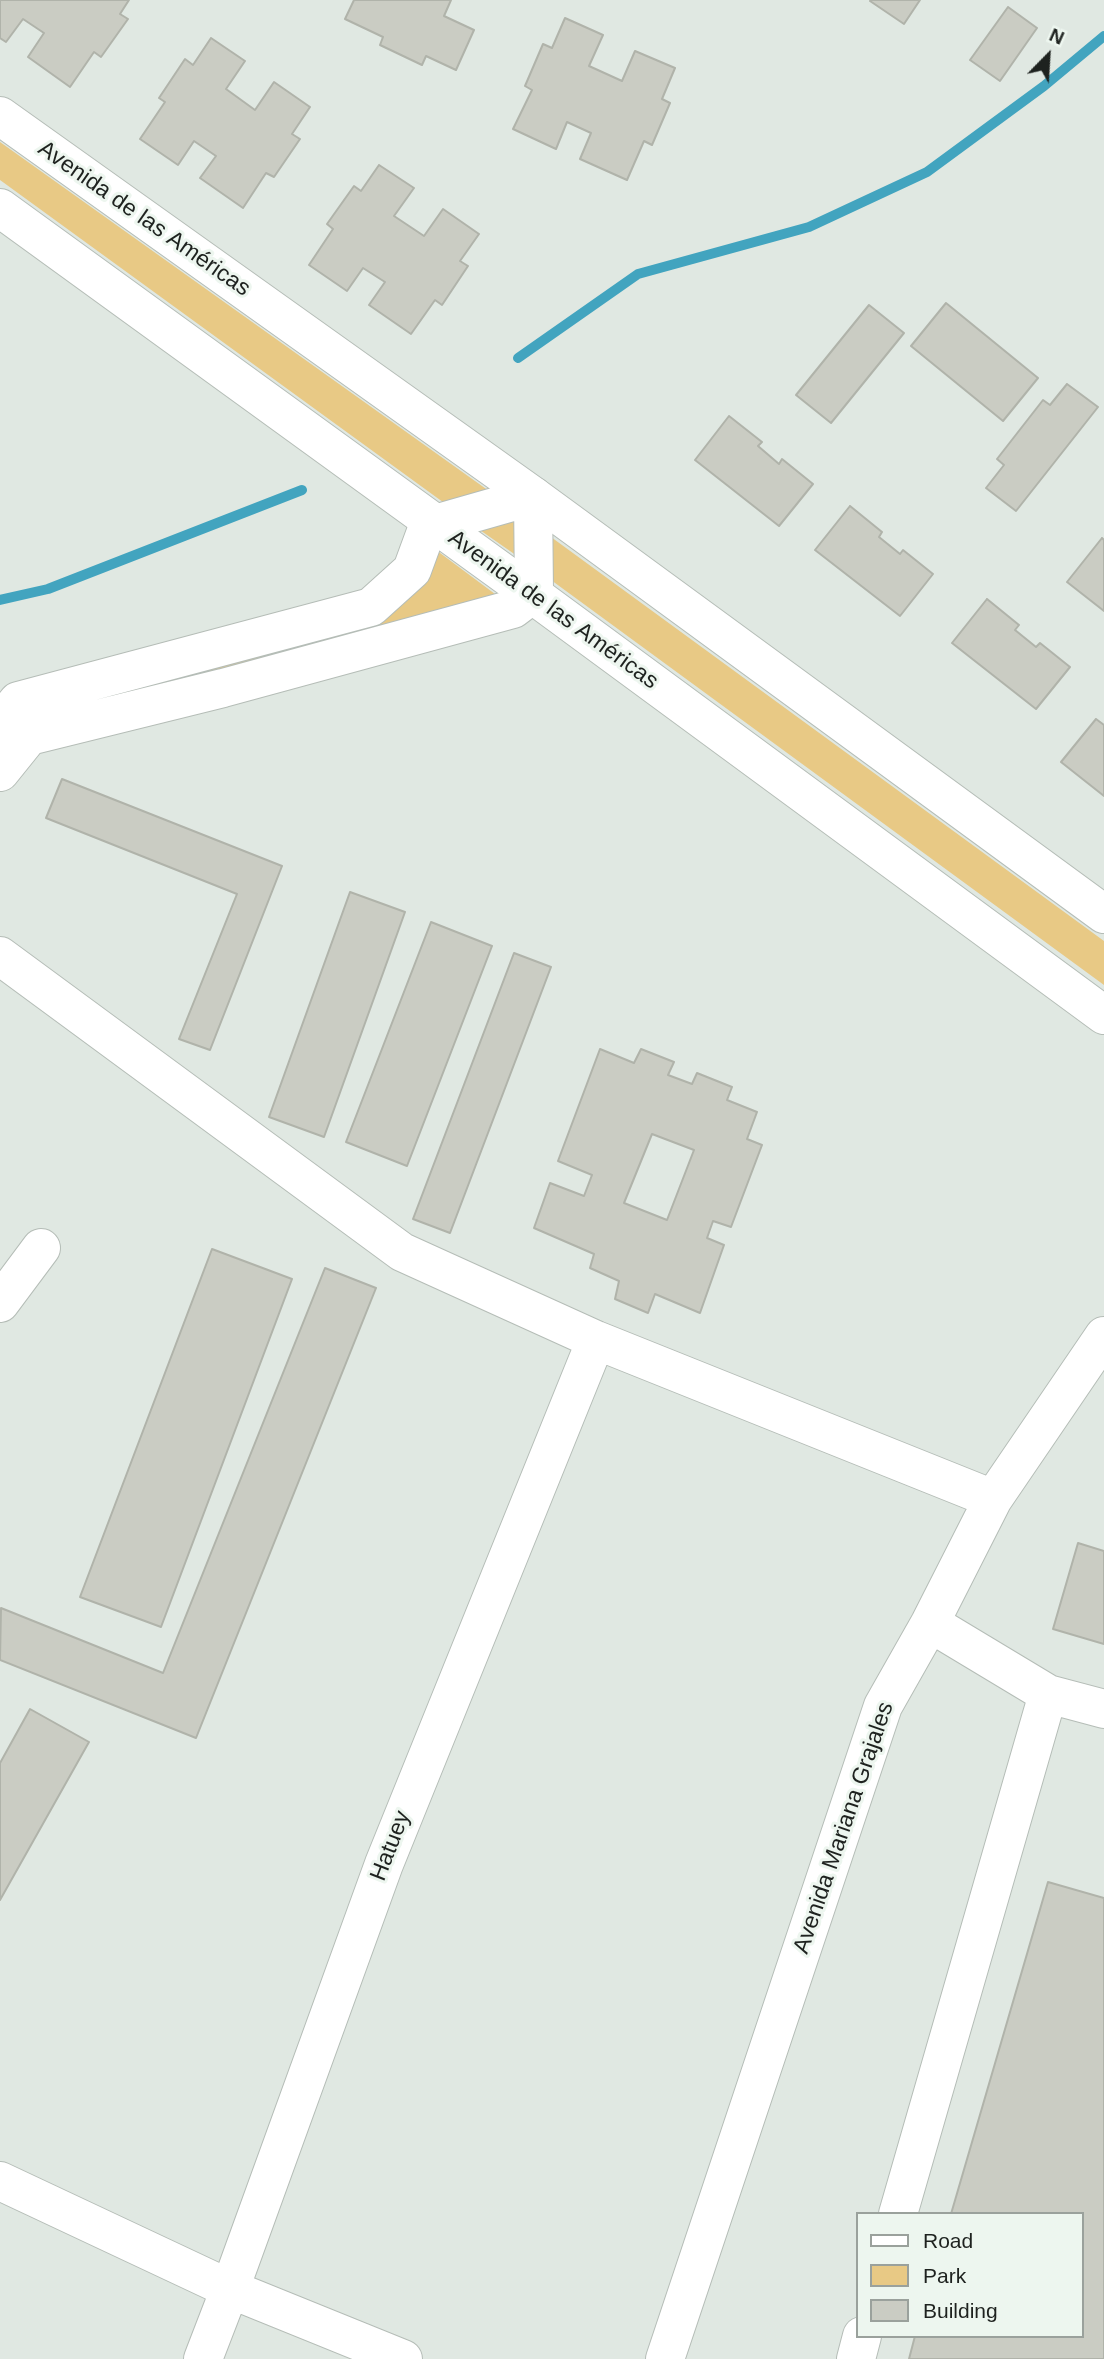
<!DOCTYPE html>
<html>
<head>
<meta charset="utf-8">
<style>
  body { margin:0 }
  #map { position:relative; width:1104px; height:2359px; overflow:hidden; background:#e0e8e2; font-family:Arial,sans-serif }
  canvas { display:block }
  .legend { position:absolute; left:856px; top:2212px; width:228px; height:126px; box-sizing:border-box; background:#edf6ef; border:2px solid #9aa19c; margin:0; padding:9px 12px; list-style:none; font-size:21px; color:#1e221f }
  .legend li { display:flex; align-items:center; gap:14px; height:35px }
  .legend b { width:35px; border:2px solid #9aa19c }
  .north { position:absolute; left:1013px; top:21px; width:70px; height:70px; -webkit-text-stroke:5px #edf6ef; paint-order:stroke; rotate:24deg; font-size:19px; font-weight:700; line-height:28px; text-align:center; color:#1e221f }
  .north::after { content:''; display:block; margin:auto; width:24px; height:32px; background:#1e221f; clip-path:polygon(50% 0,100% 100%,50% 72%,0 100%) }
</style>
</head>
<body>
<div id="map">
<canvas width="1104" height="2359"></canvas>
<ul class="legend">
<li><b style="height:9px;background:#fff"></b>Road</li>
<li><b style="height:19px;background:#e8c985"></b>Park</li>
<li><b style="height:19px;background:#caccc3"></b>Building</li>
</ul>
<div class="north">N</div>
</div>
<script>
const context = document.querySelector('canvas').getContext('2d');
context.lineJoin = 'round';
function paint(path, color) {
  context.fillStyle = color;
  context.fill(path, 'evenodd');
}
function shape(rows) {
  const path = new Path2D();
  for (const r of rows) {
    path.moveTo(r[0], r[1]);
    for (let i = 2; i < r.length; i += 2) path.lineTo(r[i], r[i + 1]);
  }
  return path;
}
function strokePath(path, color, width, dash) {
  context.strokeStyle = color;
  context.lineWidth = width;
  context.lineCap = dash ? 'butt' : 'round';
  context.setLineDash(dash || []);
  context.stroke(path);
}
function label(font, color, halo, rows, align = 'center') {
  context.font = font + ' Arial,sans-serif';
  context.lineWidth = 6;
  context.setLineDash([]);
  context.textBaseline = 'middle';
  context.strokeStyle = halo;
  context.fillStyle = color;
  for (const [text, x, y, turn = 0] of rows) {
    context.save();
    context.translate(x, y);
    context.rotate((+turn || 0) * Math.PI / 180);
    context.textAlign = isNaN(turn) ? turn : align;
    if (halo) context.strokeText(text, 0, 0);
    context.fillText(text, 0, 0);
    context.restore();
  }
}
paint(shape([
  [0,142,489,491,447,505,0,180],
  [519,514,520,558,477,528],
  [551,537,1104,941,1104,985,551,580],
  [436,550,499,597,0,744,26,713,379,619]
]), '#e8c985');
strokePath(shape([
  [518,358,638,274,809,227,927,172,1044,86,1104,36],
  [0,600,48,589,302,490]
]), '#42a4bf', 10);
const building = shape([
  [0,0,129,0,120,14,128,19,101,57,94,52,70,87,28,57,44,33,23,19,6,42,0,38,0,0],
  [354,0,451,0,444,16,474,30,456,70,426,56,422,65,380,45,383,37,345,19,354,0],
  [871,0,920,0,904,24,870,1,871,0],
  [1008,7,1037,28,1000,81,970,60,1008,7],
  [565,18,603,35,589,66,622,81,635,51,675,68,662,99,670,103,652,145,644,141,627,180,580,159,591,133,567,122,556,149,513,129,532,90,525,86,543,44,552,48,565,18],
  [211,38,245,61,226,89,255,110,274,82,310,107,292,134,300,139,274,177,266,173,243,208,200,178,216,156,194,141,178,165,140,139,165,102,159,98,185,59,193,65,211,38],
  [379,165,414,188,394,216,424,236,443,209,479,234,460,261,468,266,442,305,435,300,411,334,369,305,385,282,363,268,347,291,309,265,333,229,327,224,354,186,361,191,379,165],
  [946,303,1038,378,1003,421,911,346,946,303],
  [869,305,904,333,831,423,796,395,869,305],
  [1067,384,1098,407,1016,511,986,488,1004,465,997,459,1043,400,1050,405,1067,384],
  [729,416,762,442,758,446,779,464,782,459,813,484,779,526,695,460,729,416],
  [850,506,882,532,879,537,900,554,903,550,933,574,900,616,815,550,850,506],
  [1102,538,1104,540,1104,611,1067,582,1102,538],
  [987,599,1019,625,1015,630,1036,647,1040,643,1070,667,1036,709,952,643,987,599],
  [1096,719,1104,725,1104,796,1061,762,1096,719],
  [62,779,282,866,210,1050,179,1039,237,894,46,818,62,779],
  [350,892,405,912,324,1137,269,1117,350,892],
  [431,922,492,946,407,1166,346,1142,431,922],
  [514,953,551,967,450,1233,413,1219,514,953],
  [600,1049,634,1063,641,1049,674,1062,668,1075,692,1084,697,1073,732,1087,727,1100,757,1112,747,1139,762,1145,731,1227,713,1221,707,1238,724,1245,700,1313,655,1294,648,1313,615,1299,619,1281,590,1268,594,1254,534,1228,550,1183,584,1196,592,1175,558,1161,600,1049],
  [652,1134,694,1150,667,1220,624,1203,652,1134],
  [212,1249,292,1279,161,1627,80,1597,212,1249],
  [325,1268,376,1288,196,1738,0,1660,1,1608,163,1673,325,1268],
  [1078,1543,1104,1551,1104,1644,1053,1629,1078,1543],
  [30,1709,89,1742,0,1900,0,1763,30,1709],
  [1048,1882,1104,1898,1104,2359,909,2359,915,2336,1081,2336,1081,2214,951,2214,1048,1882]
]);
paint(building, '#caccc3');
strokePath(building, '#b0b3aa', 2);
const minor = shape([
  [0,723,18,701,371,607,412,570,427,529,435,524,533,496,534,593,513,609,223,688,29,736,0,772],
  [0,956,402,1252,596,1340,993,1499],
  [0,1303,41,1248],
  [930,1623,1048,1694,1104,1709],
  [0,2181,230,2289,403,2359],
  [898,2214,1048,1694],
  [203,2359,230,2289,384,1864,596,1340],
  [665,2359,883,1706,930,1623,993,1499,1104,1336],
  [856,2359,862,2336]
]);
const major = shape([
  [0,116,533,496,1104,914],
  [0,208,532,594,1104,1015]
]);
strokePath(minor, '#b5bdb7', 40);
strokePath(major, '#b5bdb7', 40);
strokePath(minor, '#fff', 38);
strokePath(major, '#fff', 38);
label('23px', '#1e221f', '#edf6ef', [
  ["Avenida de las Américas",144,219,35],
  ["Avenida de las Américas",553,610,36],
  ["Avenida Mariana Grajales",844,1828,-71],
  ["Hatuey",391,1846,-69]
]);
</script>
</body>
</html>
